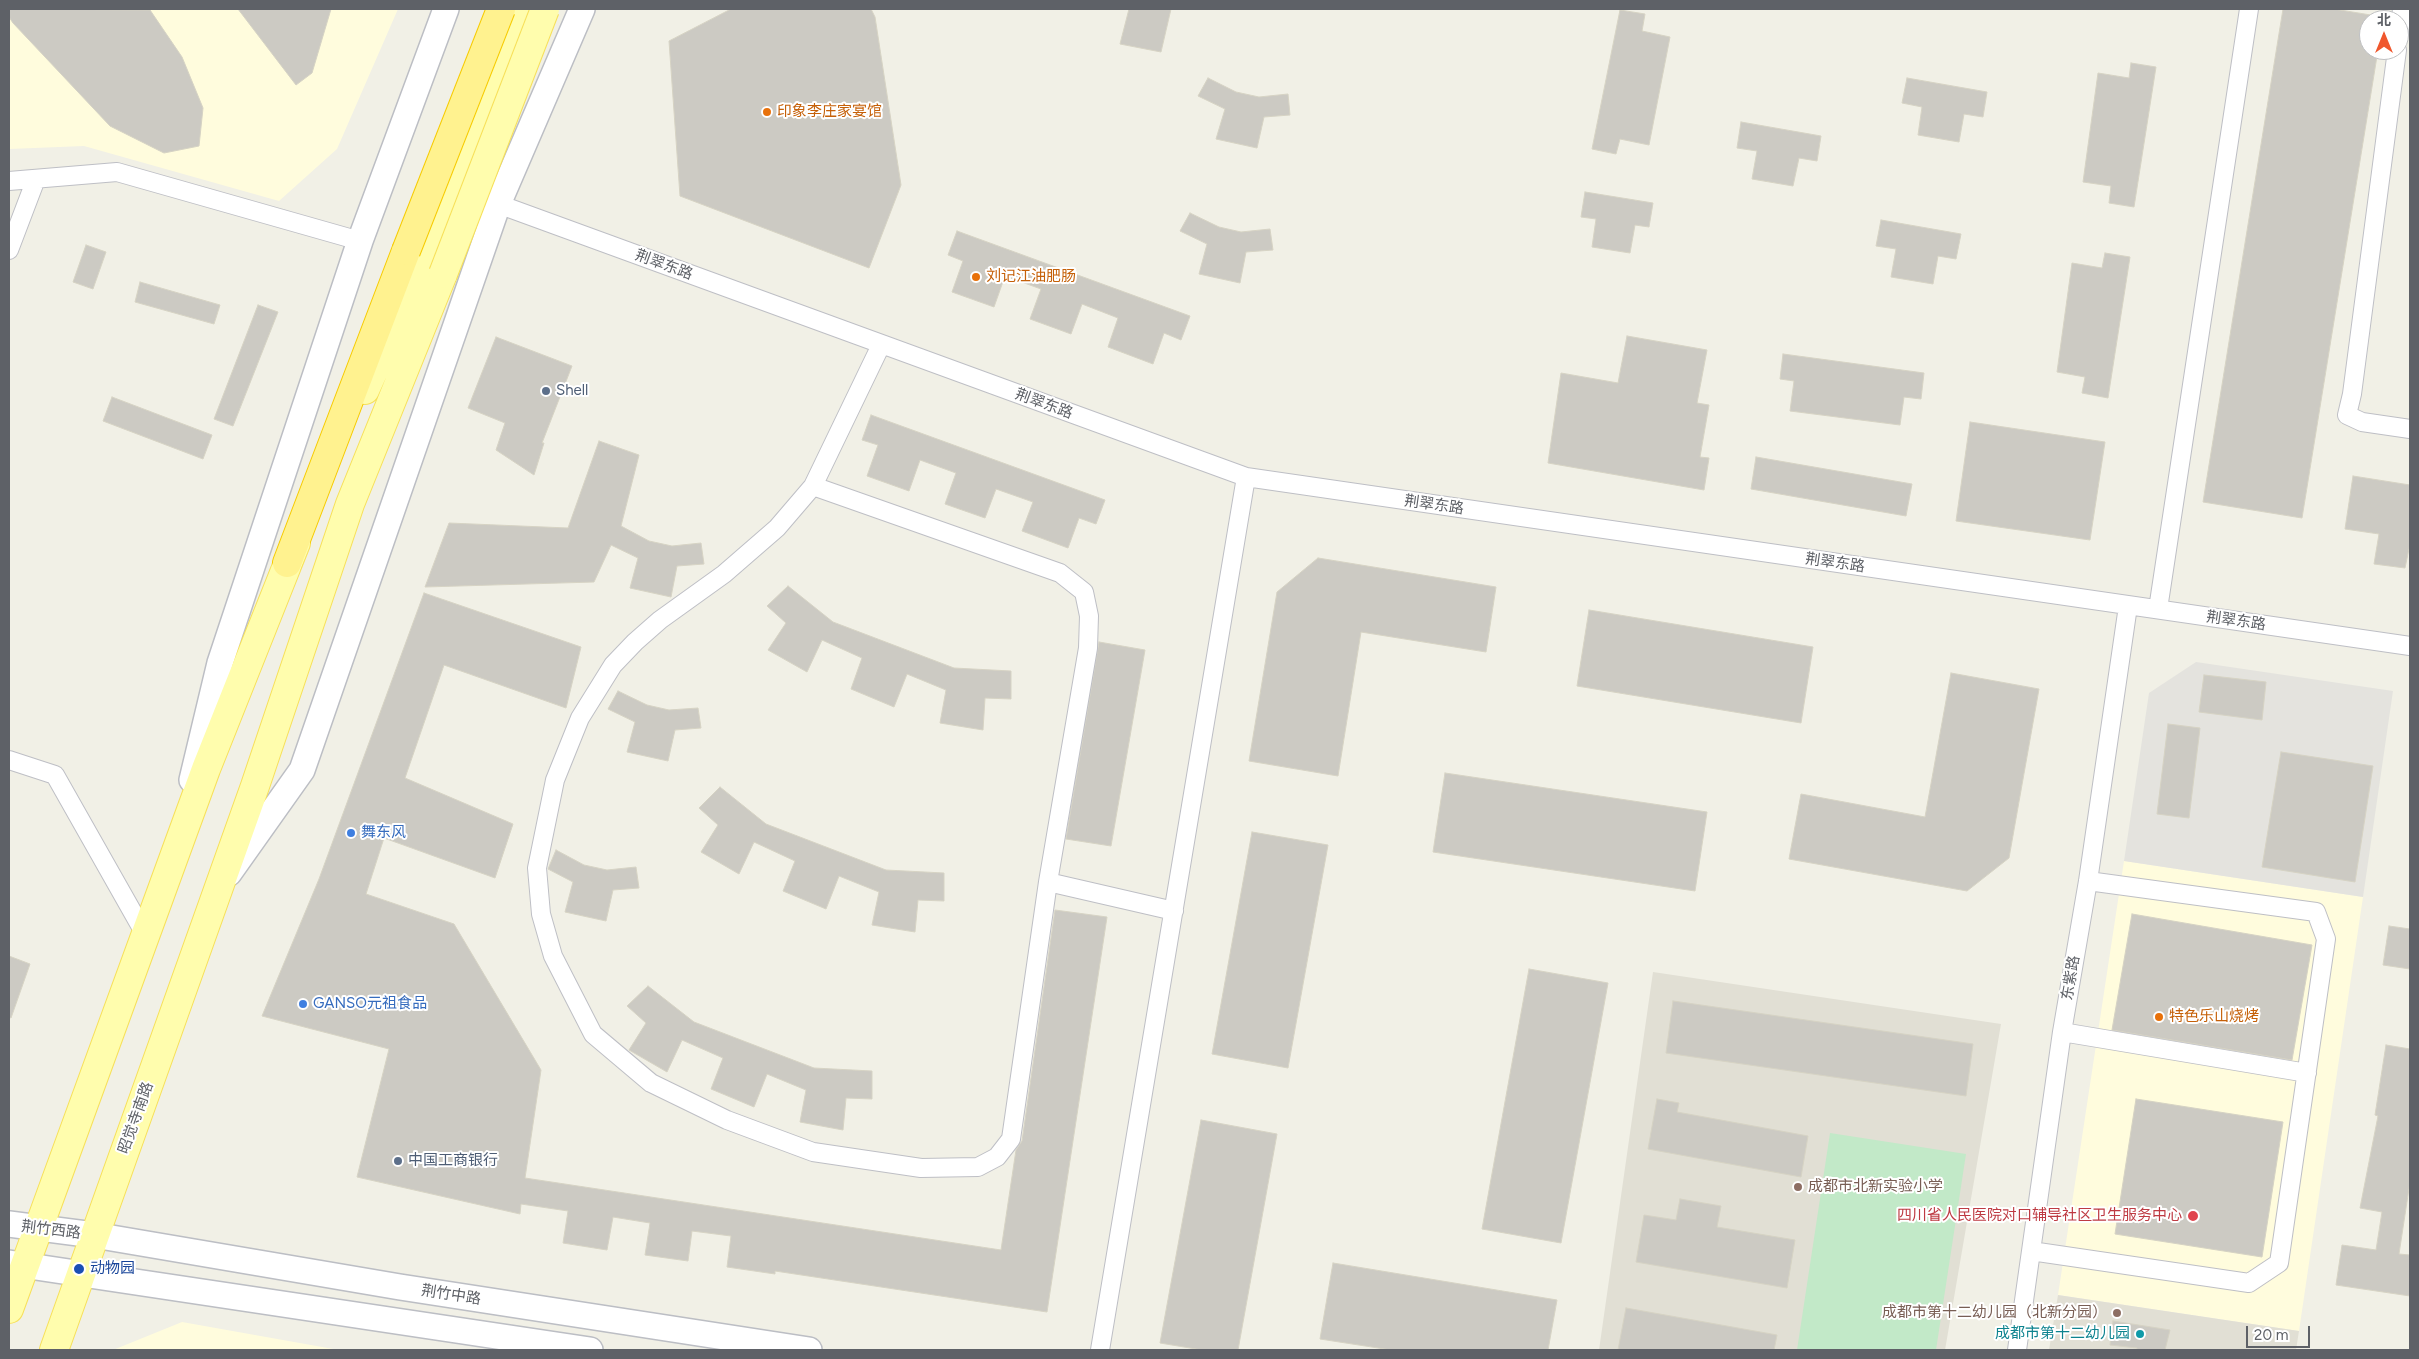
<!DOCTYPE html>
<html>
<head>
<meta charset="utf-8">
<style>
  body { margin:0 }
  #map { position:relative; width:2419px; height:1359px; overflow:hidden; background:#f1f0e6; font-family:Figtree,"Noto Sans SC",sans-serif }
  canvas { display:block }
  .frame { position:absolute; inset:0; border:10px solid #5e6167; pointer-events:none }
  .north { position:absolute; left:2359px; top:10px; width:50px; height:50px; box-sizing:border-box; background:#fff; border:1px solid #bfc0c2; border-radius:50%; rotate:0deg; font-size:14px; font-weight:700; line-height:20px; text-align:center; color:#5e6167 }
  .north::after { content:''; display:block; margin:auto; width:18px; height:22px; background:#f0572d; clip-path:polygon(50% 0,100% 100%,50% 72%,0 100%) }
  .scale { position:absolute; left:2246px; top:1326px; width:64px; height:22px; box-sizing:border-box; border:2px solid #5e6167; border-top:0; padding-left:6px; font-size:15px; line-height:18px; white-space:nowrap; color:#5e6167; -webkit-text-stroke:4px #fff; paint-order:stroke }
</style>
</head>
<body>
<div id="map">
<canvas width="2419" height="1359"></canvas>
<div class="frame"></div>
<div class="north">北</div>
<div class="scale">20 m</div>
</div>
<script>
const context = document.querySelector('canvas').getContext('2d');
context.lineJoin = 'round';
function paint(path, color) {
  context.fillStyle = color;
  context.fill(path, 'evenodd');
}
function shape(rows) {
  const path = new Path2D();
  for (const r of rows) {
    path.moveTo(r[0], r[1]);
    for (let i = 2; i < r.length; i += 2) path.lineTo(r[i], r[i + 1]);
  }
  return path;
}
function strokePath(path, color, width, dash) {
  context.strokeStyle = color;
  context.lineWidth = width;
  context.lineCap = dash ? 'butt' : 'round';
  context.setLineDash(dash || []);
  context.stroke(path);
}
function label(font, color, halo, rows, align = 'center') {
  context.font = font + ' Figtree,"Noto Sans SC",sans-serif';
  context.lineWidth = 4;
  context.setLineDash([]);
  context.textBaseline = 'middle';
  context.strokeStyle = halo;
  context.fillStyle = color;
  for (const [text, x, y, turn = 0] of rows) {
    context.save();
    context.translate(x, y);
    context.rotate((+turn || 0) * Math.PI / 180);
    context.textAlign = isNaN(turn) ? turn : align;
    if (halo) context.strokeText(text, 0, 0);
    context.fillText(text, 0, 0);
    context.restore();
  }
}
paint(shape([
  [9,9,398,9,337,149,279,201,84,146,9,149],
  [2124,861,2363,897,2299,1331,2058,1295],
  [182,1322,339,1350,113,1350]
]), '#fffcdd');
paint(shape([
  [2196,662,2393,691,2363,897,2124,861,2149,693]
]), '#e4e3de');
paint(shape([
  [1653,972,2001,1024,1945,1350,1599,1350],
  [2058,1295,2299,1331,2296,1350,2049,1350]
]), '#e1dfd4');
paint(shape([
  [1830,1133,1966,1154,1936,1350,1797,1350]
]), '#c2e9c8');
const building = shape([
  [9,9,150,10,182,57,203,108,199,146,164,153,110,126,13,23,9,17,9,9],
  [238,9,331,9,312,73,296,85,238,9],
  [731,9,871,9,875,17,901,185,869,268,680,196,669,41,731,9],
  [1129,9,1171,9,1161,52,1120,44,1129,9],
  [2283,9,2334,9,2383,17,2383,20,2369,20,2369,50,2378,50,2302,518,2203,502,2283,9],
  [1620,10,1645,14,1642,31,1670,37,1649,145,1620,139,1616,154,1592,149,1620,10],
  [2131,63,2156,67,2134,207,2109,203,2111,186,2083,182,2098,73,2129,78,2131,63],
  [1208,78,1236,92,1259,97,1288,94,1290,115,1264,117,1257,148,1216,139,1225,109,1198,96,1208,78],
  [1907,78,1987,92,1983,117,1964,114,1959,142,1918,135,1922,107,1902,103,1907,78],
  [1741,122,1821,136,1817,161,1799,158,1793,186,1752,179,1757,151,1737,148,1741,122],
  [1585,192,1653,203,1649,227,1635,225,1630,253,1592,247,1596,219,1581,217,1585,192],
  [1190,213,1219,227,1241,232,1270,229,1273,250,1246,252,1240,283,1199,274,1207,244,1180,231,1190,213],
  [1881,220,1961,234,1956,259,1938,256,1933,284,1891,277,1896,249,1876,246,1881,220],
  [957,231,1190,316,1181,340,1164,333,1153,364,1108,347,1118,318,1082,304,1071,334,1030,319,1041,289,1005,276,994,307,952,292,963,261,948,255,957,231],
  [86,245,106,252,93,289,73,282,86,245],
  [2105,253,2130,257,2108,398,2082,393,2085,377,2057,372,2072,263,2102,268,2105,253],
  [140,282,220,305,214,324,135,302,140,282],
  [258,305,278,312,233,426,214,419,258,305],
  [1627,336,1707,350,1697,403,1709,405,1700,457,1709,458,1704,490,1548,463,1561,373,1618,383,1627,336],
  [496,337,572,366,542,443,544,443,534,475,496,450,505,423,468,408,496,337],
  [1783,354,1924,373,1921,399,1904,397,1900,425,1790,411,1794,381,1780,379,1783,354],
  [112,397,212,435,203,459,103,421,112,397],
  [871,415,1105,500,1096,524,1079,518,1068,548,1022,531,1033,502,996,489,985,518,945,504,956,473,920,460,909,491,867,476,878,445,862,440,871,415],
  [1970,422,2105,442,2090,540,1956,521,1970,422],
  [599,441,639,455,621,526,649,541,672,546,701,543,704,564,677,566,671,597,630,588,638,558,611,545,594,582,425,587,449,523,568,528,599,441],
  [1756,457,1912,484,1906,516,1751,489,1756,457],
  [2353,476,2410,485,2410,544,2405,568,2374,564,2379,534,2345,529,2353,476],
  [1318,558,1496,587,1486,652,1361,632,1338,776,1249,761,1277,592,1318,558],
  [788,586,833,622,954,668,1011,671,1011,699,985,698,983,730,940,723,946,690,907,674,894,707,851,689,862,658,822,640,807,672,768,650,786,623,767,606,788,586],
  [424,593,581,647,566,708,444,665,405,778,513,824,495,878,384,838,366,894,454,924,541,1070,525,1178,1001,1250,1016,1150,1022,1141,1055,910,1107,917,1047,1312,775,1271,775,1274,727,1267,731,1236,692,1231,688,1261,645,1255,650,1223,613,1217,607,1250,563,1243,568,1211,521,1204,520,1214,357,1177,389,1049,262,1016,319,879,424,593],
  [1589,610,1813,647,1801,723,1577,686,1589,610],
  [1099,642,1145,650,1111,846,1066,839,1099,642],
  [1951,673,2039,689,2009,858,1967,891,1789,859,1801,794,1925,817,1951,673],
  [2204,675,2266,682,2262,720,2199,712,2204,675],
  [618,691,647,705,669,710,698,708,701,728,675,730,668,761,627,752,635,722,608,709,618,691],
  [2168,724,2200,728,2189,818,2157,814,2168,724],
  [2281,752,2373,766,2355,882,2262,867,2281,752],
  [1445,773,1707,812,1695,891,1433,852,1445,773],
  [720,787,766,824,886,870,944,873,944,901,918,900,915,932,872,925,879,892,839,876,826,909,783,891,795,861,754,842,739,874,701,852,718,825,699,808,720,787],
  [1252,832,1328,845,1288,1068,1212,1054,1252,832],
  [556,850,584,865,607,870,636,867,639,888,613,890,606,921,565,912,573,882,548,869,556,850],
  [2132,914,2312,945,2292,1060,2112,1030,2132,914],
  [2389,926,2410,929,2410,969,2383,965,2389,926],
  [9,956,30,964,11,1018,9,1017,9,956],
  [1529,969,1608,983,1561,1243,1482,1229,1529,969],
  [648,986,694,1022,814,1068,872,1071,872,1099,846,1098,843,1130,800,1122,806,1090,767,1074,754,1107,711,1089,723,1058,682,1040,667,1072,629,1050,646,1023,627,1006,648,986],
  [1673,1001,1973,1044,1966,1096,1666,1053,1673,1001],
  [2386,1045,2410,1049,2410,1182,2399,1254,2410,1255,2410,1296,2336,1285,2342,1245,2376,1250,2382,1212,2360,1208,2378,1116,2375,1115,2386,1045],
  [1657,1099,1679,1103,1677,1112,1808,1136,1801,1177,1648,1149,1657,1099],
  [2136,1099,2283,1122,2262,1257,2115,1234,2136,1099],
  [1201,1120,1277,1134,1238,1350,1202,1350,1160,1343,1201,1120],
  [1680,1199,1721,1206,1717,1227,1795,1240,1787,1288,1636,1262,1644,1215,1676,1220,1680,1199],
  [1333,1263,1557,1300,1548,1350,1391,1350,1320,1339,1333,1263],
  [1626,1308,1777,1335,1774,1350,1618,1350,1626,1308],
  [2113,1321,2170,1330,2165,1350,2137,1350,2137,1348,2110,1345,2113,1321]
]);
paint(building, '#cccac3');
strokePath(building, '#d6d3c4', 1);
const street = shape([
  [2399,34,2402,9],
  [2397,50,2352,394,2347,415,2362,422,2410,429],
  [9,181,117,172,360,241],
  [498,204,1246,477,2410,646],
  [9,250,36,179],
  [813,486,1060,573,1084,592,1089,616,1088,648,1048,882,1011,1139,997,1157,978,1167,921,1168,813,1152,727,1120,651,1083,593,1034,553,956,541,914,537,868,555,780,580,718,613,665,635,642,660,620,724,574,777,528,813,486,881,345],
  [2158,609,2249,9],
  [9,760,55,775,145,934],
  [1048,882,1174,911],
  [2062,1032,2307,1073],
  [2031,1251,2249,1283,2279,1263,2326,939,2316,912,2088,881],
  [1100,1350,1246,477],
  [2017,1350,2062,1032,2088,881,2128,606]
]);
const secondary = shape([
  [192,780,220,663,360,241,446,9],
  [229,873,302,770,498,204,582,9],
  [9,1224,94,1235,400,1287,809,1350],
  [9,1263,590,1350]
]);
const primary = shape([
  [365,390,418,273,523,9],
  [9,1309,206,769,296,543],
  [54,1350,255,786,350,504,443,274]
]);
const highway = shape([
  [287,563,406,251]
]);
strokePath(street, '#bebfc5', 20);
strokePath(secondary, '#bcbec4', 28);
strokePath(primary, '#f7e059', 30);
strokePath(highway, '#f7cb00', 30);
strokePath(street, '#fff', 18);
strokePath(secondary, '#fff', 25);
strokePath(primary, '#fffdad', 28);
strokePath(highway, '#fff28f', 28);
const primaryBridge = shape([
  [443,274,545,9]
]);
const highwayBridge = shape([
  [406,251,501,9]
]);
strokePath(primaryBridge, '#f7e059', 30, []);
strokePath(highwayBridge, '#f7cb00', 30, []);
strokePath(primaryBridge, '#fffdad', 28);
strokePath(highwayBridge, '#fff28f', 28);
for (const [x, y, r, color] of [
  [767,112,5,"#e8710a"],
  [976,277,5,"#e8710a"],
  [546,391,5,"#5c6f8a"],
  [351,833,5,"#3f7fe0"],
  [303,1004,5,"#3f7fe0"],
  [2159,1017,5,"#e8710a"],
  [398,1161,5,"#5c6f8a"],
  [1798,1187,5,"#8d6e63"],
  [2193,1216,6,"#e0444e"],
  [79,1269,6,"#1a4fb4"],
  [2117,1313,5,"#8d6e63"],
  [2140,1334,5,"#0f9aa8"]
]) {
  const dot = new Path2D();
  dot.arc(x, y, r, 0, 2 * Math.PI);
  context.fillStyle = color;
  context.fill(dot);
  strokePath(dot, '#fff', 2);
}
label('15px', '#c56008', '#fff', [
  ["印象李庄家宴馆",777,112],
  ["刘记江油肥肠",986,277],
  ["特色乐山烧烤",2169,1017]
], 'left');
label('15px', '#5e6167', '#fff', [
  ["荆翠东路",664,265,20],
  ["荆翠东路",1044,404,20],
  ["荆翠东路",1434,505,8],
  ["荆翠东路",1835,563,8],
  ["荆翠东路",2236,621,8],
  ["东紫路",2071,978,-80],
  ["昭觉寺南路",136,1118,-70],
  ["荆竹西路",51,1230,7],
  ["荆竹中路",451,1295,9]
]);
label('15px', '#4e5e75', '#fff', [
  ["Shell",556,391],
  ["中国工商银行",408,1161]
], 'left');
label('15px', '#366cbe', '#fff', [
  ["舞东风",361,833],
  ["GANSO元祖食品",313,1004]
], 'left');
label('15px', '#785e54', '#fff', [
  ["成都市北新实验小学",1808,1187],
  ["成都市第十二幼儿园（北新分园）",2107,1313,"right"]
], 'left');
label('15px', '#be3a42', '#fff', [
  ["四川省人民医院对口辅导社区卫生服务中心",2182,1216]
], 'right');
label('15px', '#164399', '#fff', [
  ["动物园",90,1269]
], 'left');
label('15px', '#0d838f', '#fff', [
  ["成都市第十二幼儿园",2130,1334]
], 'right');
</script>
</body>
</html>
